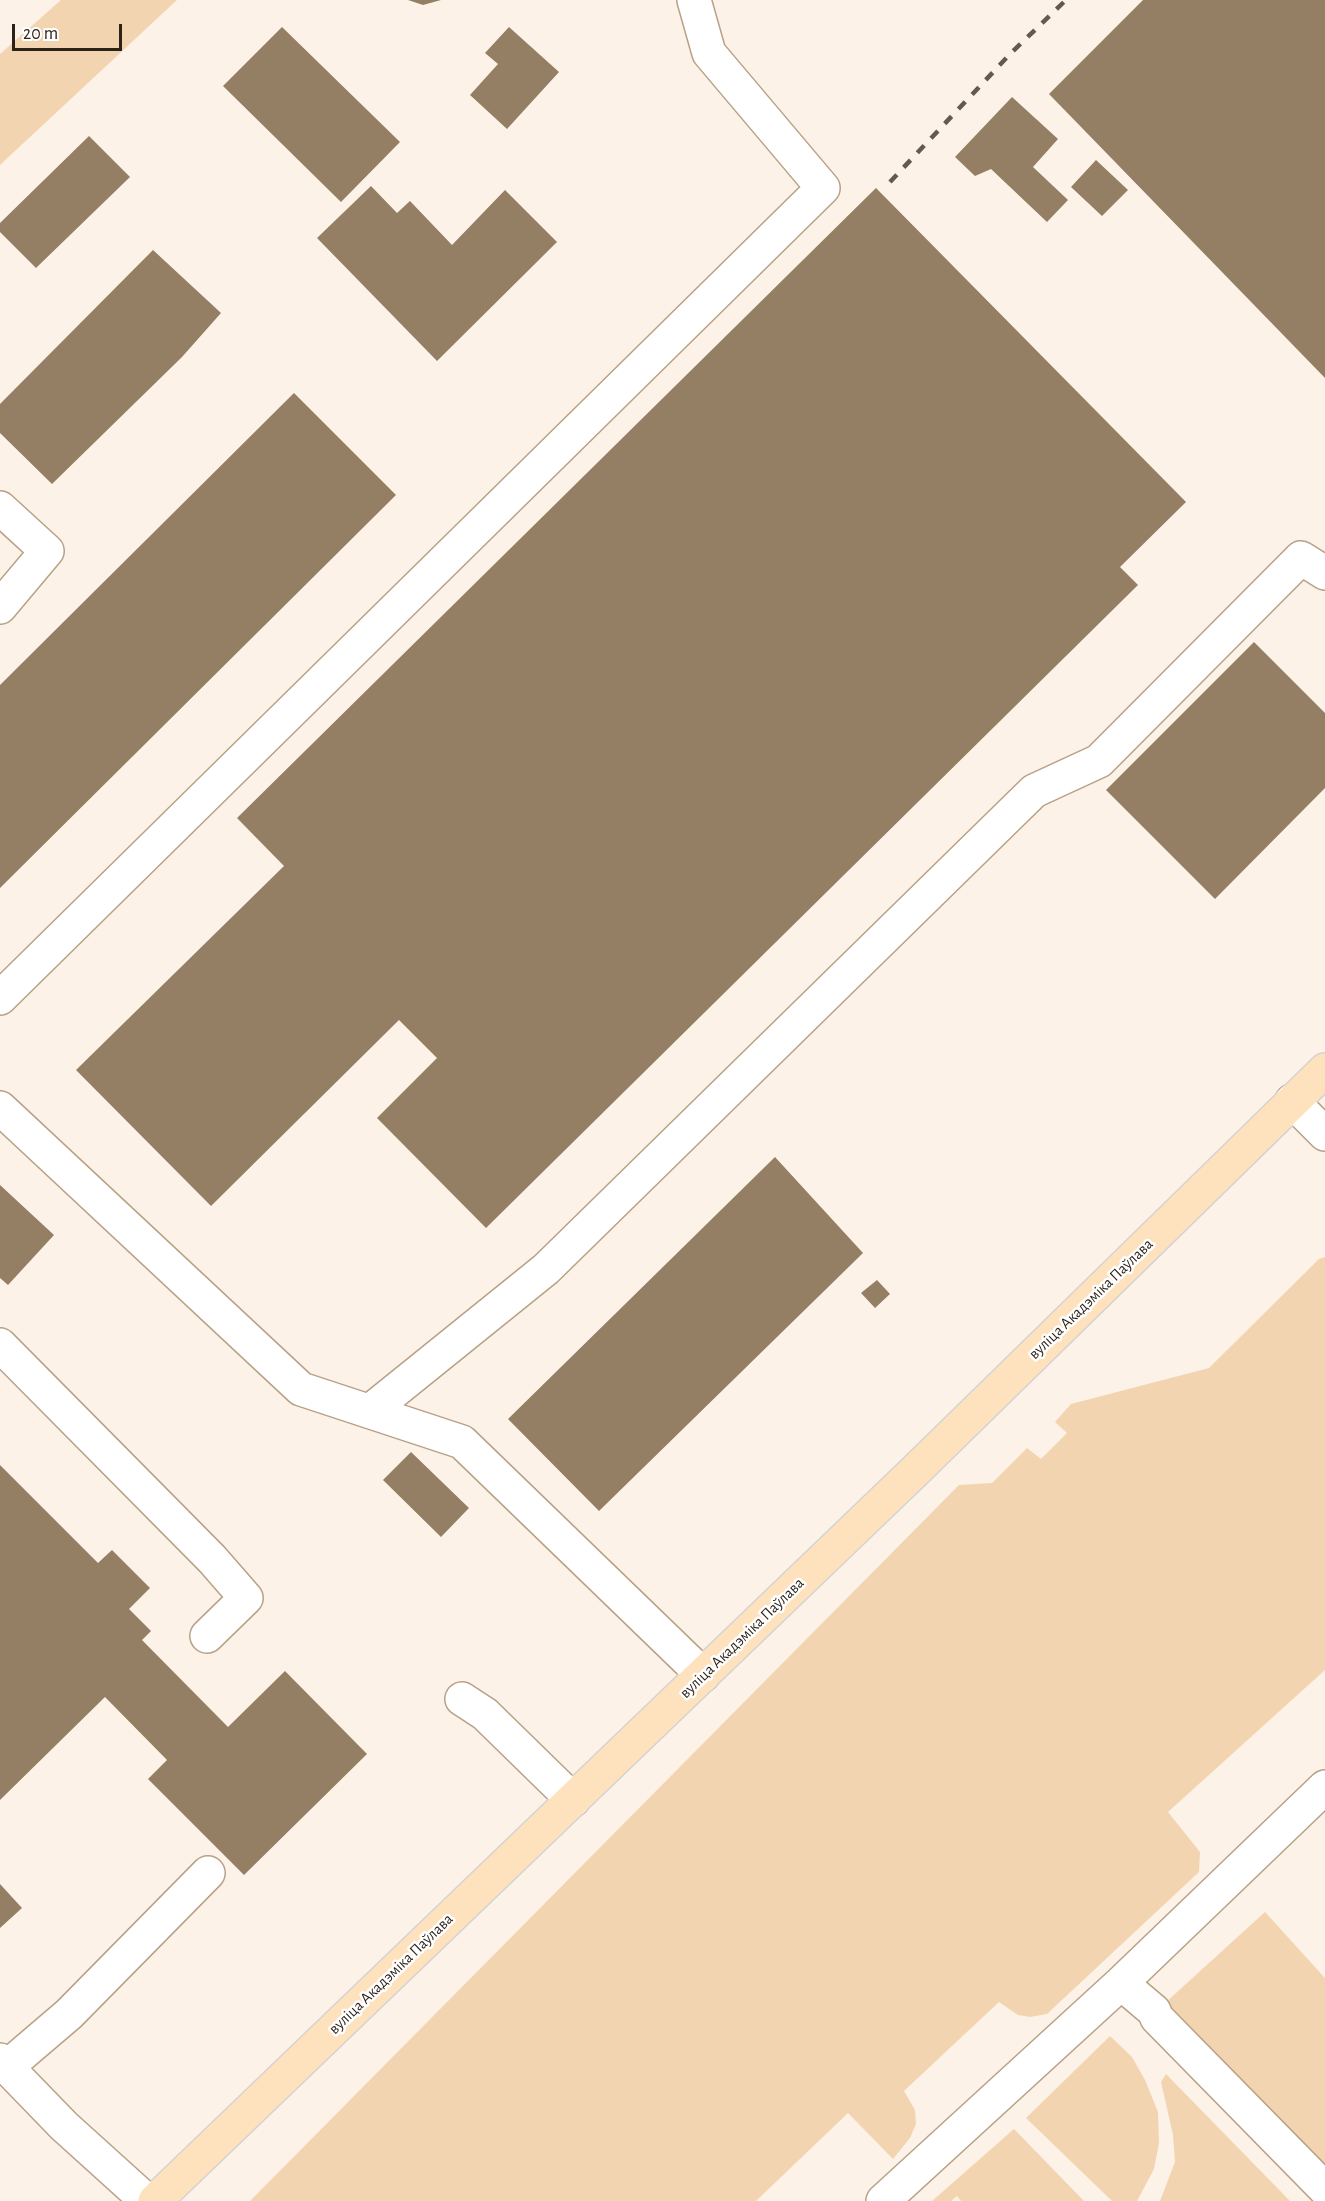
<!DOCTYPE html>
<html>
<head>
<meta charset="utf-8">
<style>
  body { margin:0 }
  #map { position:relative; width:1325px; height:2201px; overflow:hidden; background:#fcf2e7; font-family:"Alegreya Sans",sans-serif }
  canvas { display:block }
  .scale { position:absolute; left:12px; top:24px; width:110px; height:27px; box-sizing:border-box; border:3px solid #2c2318; border-top:0; padding-left:8px; font-size:18px; line-height:21px; white-space:nowrap; color:#2c2318; -webkit-text-stroke:4px #fff; paint-order:stroke }
</style>
</head>
<body>
<div id="map">
<canvas width="1325" height="2201"></canvas>
<div class="scale">20 m</div>
</div>
<script>
const context = document.querySelector('canvas').getContext('2d');
context.lineJoin = 'round';
function paint(path, color) {
  context.fillStyle = color;
  context.fill(path, 'evenodd');
}
function shape(rows) {
  const path = new Path2D();
  for (const r of rows) {
    path.moveTo(r[0], r[1]);
    for (let i = 2; i < r.length; i += 2) path.lineTo(r[i], r[i + 1]);
  }
  return path;
}
function strokePath(path, color, width, dash) {
  context.strokeStyle = color;
  context.lineWidth = width;
  context.lineCap = dash ? 'butt' : 'round';
  context.setLineDash(dash || []);
  context.stroke(path);
}
function label(font, color, halo, rows, align = 'center') {
  context.font = font + ' "Alegreya Sans",sans-serif';
  context.lineWidth = 5;
  context.setLineDash([]);
  context.textBaseline = 'middle';
  context.strokeStyle = halo;
  context.fillStyle = color;
  for (const [text, x, y, turn = 0] of rows) {
    context.save();
    context.translate(x, y);
    context.rotate((+turn || 0) * Math.PI / 180);
    context.textAlign = isNaN(turn) ? turn : align;
    if (halo) context.strokeText(text, 0, 0);
    context.fillText(text, 0, 0);
    context.restore();
  }
}
paint(shape([
  [61,0,177,0,0,165,0,54],
  [1325,1257,1325,1670,1168,1812,1200,1852,1199,1872,1047,2014,1030,2017,1018,2015,999,2002,904,2091,915,2110,916,2124,910,2138,893,2159,848,2113,756,2201,250,2201,959,1485,992,1483,1027,1448,1041,1459,1067,1433,1055,1422,1071,1404,1209,1368,1319,1259],
  [1265,1912,1325,1978,1325,2169,1165,2003],
  [1110,2036,1132,2057,1145,2080,1158,2112,1159,2143,1154,2169,1137,2201,1112,2201,1026,2118],
  [1166,2074,1290,2201,1160,2201,1175,2162,1173,2135,1161,2082],
  [1014,2129,1084,2201,961,2201,957,2196,951,2201,932,2201]
]), '#f3d4b1');
paint(shape([
  [408,0,441,0,423,5],
  [1143,0,1325,0,1325,378,1049,94],
  [282,27,400,142,341,202,223,86],
  [509,27,559,72,507,129,470,95,498,64,485,53],
  [1012,97,1058,139,1033,167,1068,200,1047,222,991,169,975,176,955,157],
  [89,136,130,177,36,268,0,232,0,223],
  [1096,160,1128,190,1102,216,1071,187],
  [371,186,397,213,410,201,452,245,505,190,557,242,437,361,317,238],
  [876,188,1186,502,1120,567,1138,585,486,1228,377,1118,437,1058,399,1020,211,1206,76,1070,284,866,237,818],
  [153,250,221,313,182,357,52,484,0,433,0,404],
  [294,393,396,495,0,888,0,685],
  [1254,642,1325,713,1325,788,1215,899,1106,790],
  [775,1157,863,1253,599,1511,508,1419],
  [0,1185,54,1235,8,1285,0,1278],
  [877,1280,890,1294,875,1308,861,1293],
  [411,1452,469,1508,441,1537,383,1480],
  [0,1465,98,1563,112,1550,150,1588,129,1609,151,1631,142,1640,228,1727,285,1671,367,1754,244,1875,148,1779,167,1760,105,1697,0,1800],
  [0,1884,22,1908,0,1928]
]), '#947e64');
const minor = shape([
  [0,508,47,551,0,607],
  [0,998,823,188,709,53,694,0],
  [1292,1101,1325,1134],
  [0,1108,301,1389,462,1442,703,1675],
  [0,1345,212,1559,246,1598,207,1636],
  [370,1411,546,1269,1034,791,1099,761,1301,558,1325,573],
  [462,1699,485,1714,573,1800],
  [1121,1983,1154,2011,1157,2018,1325,2189],
  [0,2060,64,2126,147,2201],
  [8,2066,69,2014,208,1873],
  [883,2201,1121,1983,1325,1787]
]);
const major = shape([
  [155,2201,916,1470,1325,1070]
]);
strokePath(minor, '#b8a186', 36);
strokePath(major, '#d5d3d1', 36);
strokePath(minor, '#fff', 33);
strokePath(major, '#fee1bd', 33);
strokePath(shape([
  [890,182,1011,53,1066,0]
]), '#635a4f', 4.5, [10, 10]);
label('16px', '#2c2318', '#fff', [
  ["вуліца Акадэміка Паўлава",1091,1299,-44],
  ["вуліца Акадэміка Паўлава",742,1638,-44],
  ["вуліца Акадэміка Паўлава",391,1974,-44]
]);
</script>
</body>
</html>
